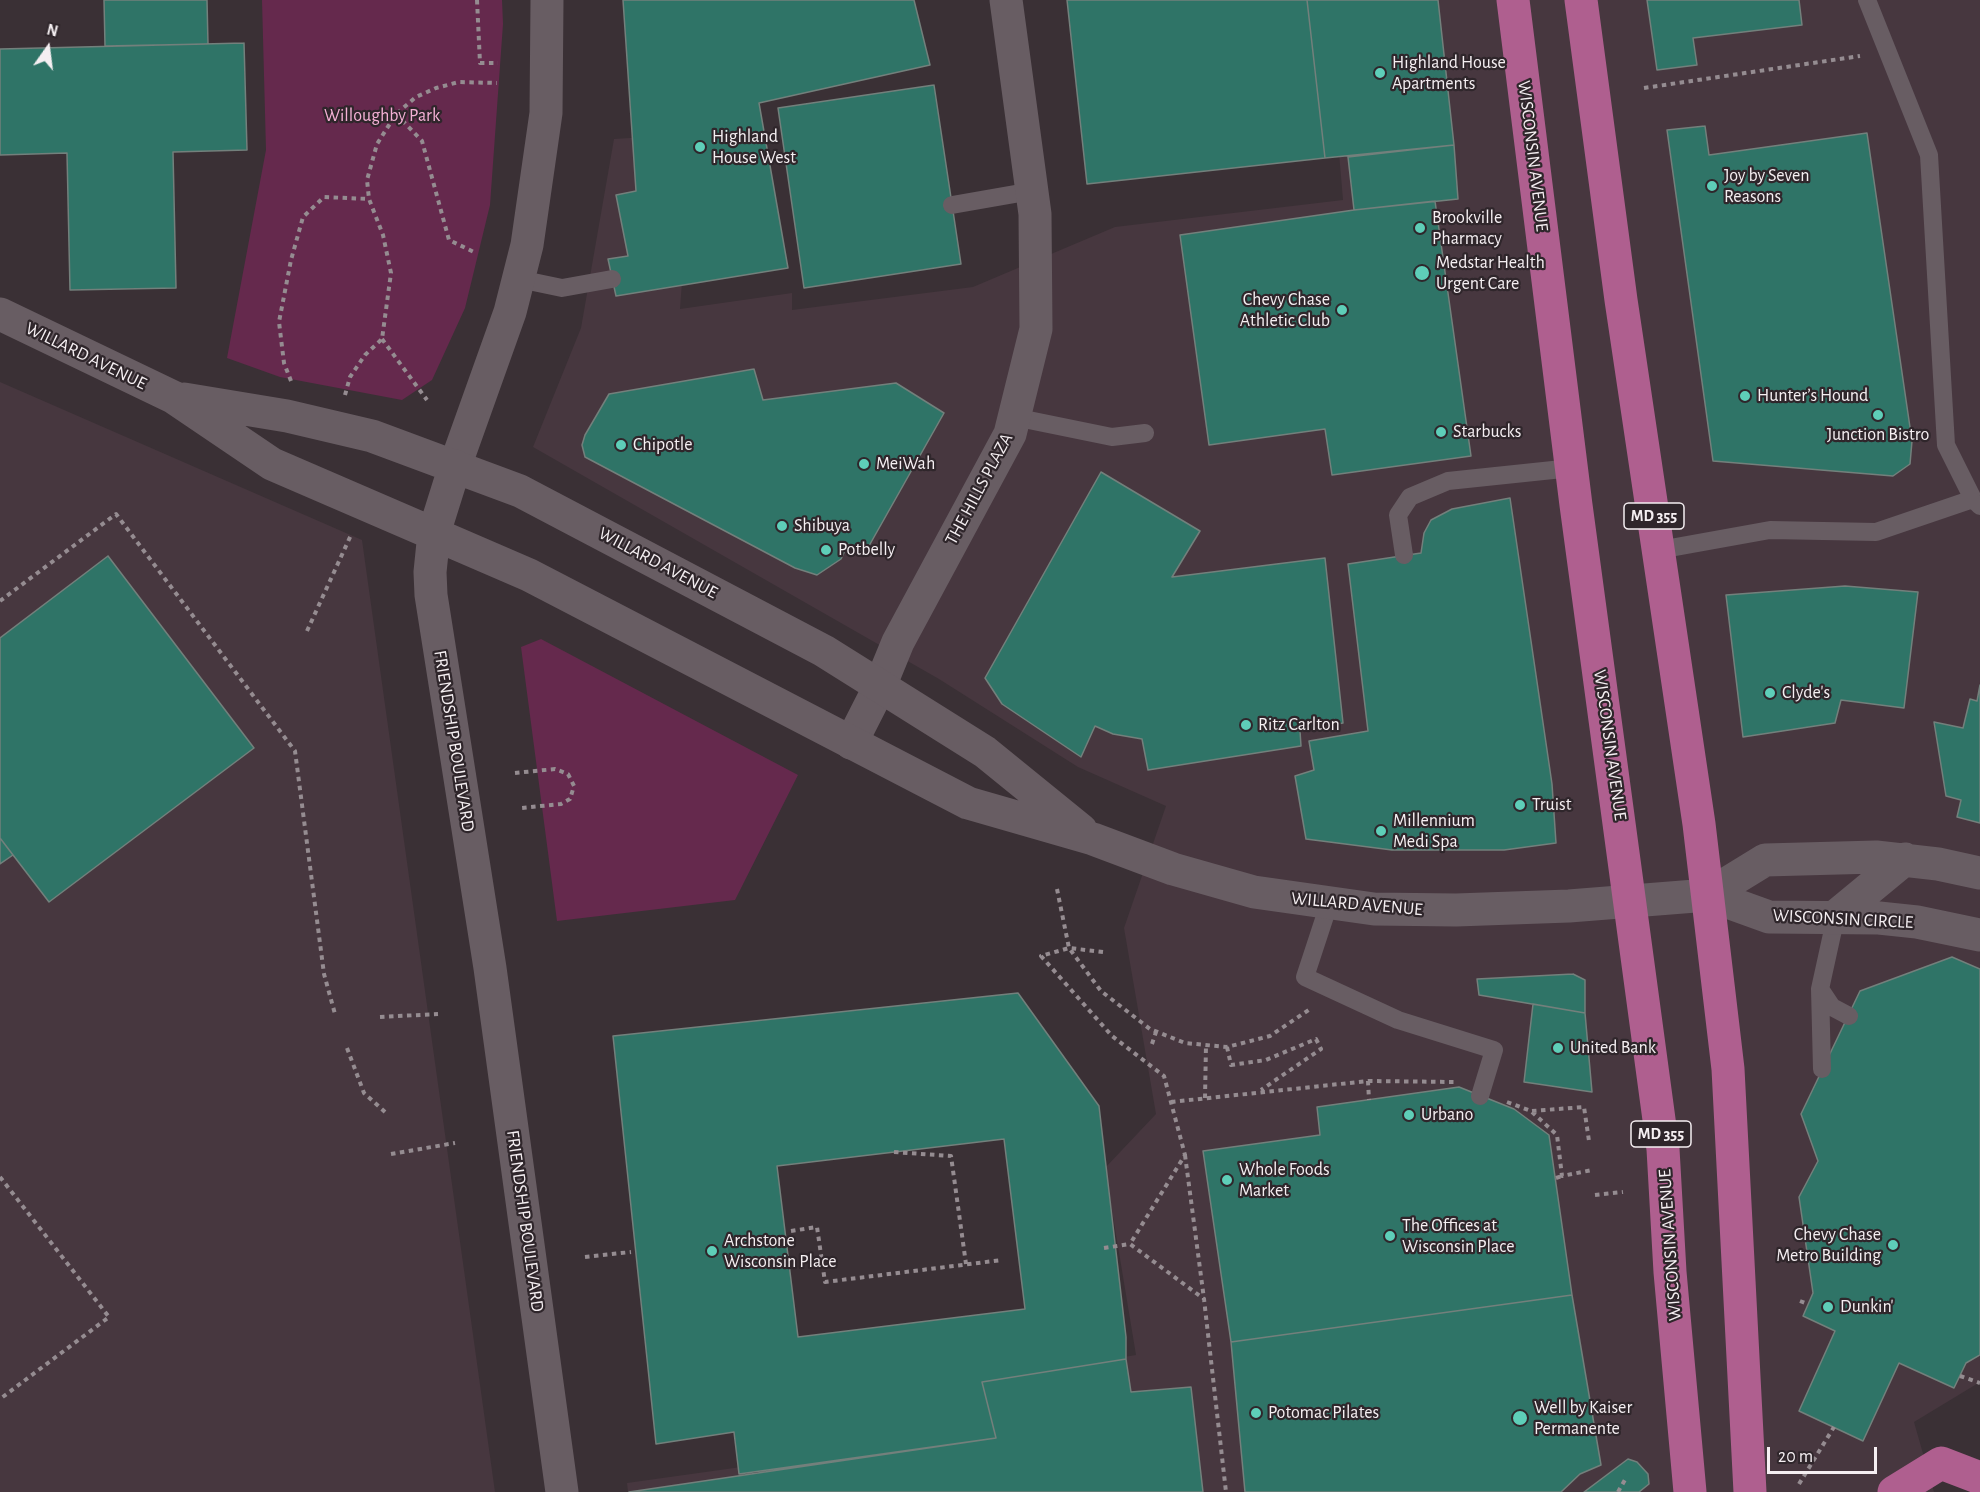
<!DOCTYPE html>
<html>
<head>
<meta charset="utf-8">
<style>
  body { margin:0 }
  #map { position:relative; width:1980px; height:1492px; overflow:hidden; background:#3a3035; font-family:"Alegreya Sans",sans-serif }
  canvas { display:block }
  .north { position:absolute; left:18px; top:18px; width:60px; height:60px; -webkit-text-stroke:4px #2f262b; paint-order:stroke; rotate:14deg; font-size:16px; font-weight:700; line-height:24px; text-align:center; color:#f5eff2 }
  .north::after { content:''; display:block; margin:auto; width:21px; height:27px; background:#f5eff2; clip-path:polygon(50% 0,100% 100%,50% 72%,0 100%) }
  .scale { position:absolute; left:1767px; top:1447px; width:110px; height:27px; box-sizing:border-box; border:3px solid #f5eff2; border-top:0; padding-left:8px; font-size:18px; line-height:21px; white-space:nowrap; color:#f5eff2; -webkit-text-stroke:4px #2f262b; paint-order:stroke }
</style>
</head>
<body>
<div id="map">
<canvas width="1980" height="1492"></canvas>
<div class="north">N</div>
<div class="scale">20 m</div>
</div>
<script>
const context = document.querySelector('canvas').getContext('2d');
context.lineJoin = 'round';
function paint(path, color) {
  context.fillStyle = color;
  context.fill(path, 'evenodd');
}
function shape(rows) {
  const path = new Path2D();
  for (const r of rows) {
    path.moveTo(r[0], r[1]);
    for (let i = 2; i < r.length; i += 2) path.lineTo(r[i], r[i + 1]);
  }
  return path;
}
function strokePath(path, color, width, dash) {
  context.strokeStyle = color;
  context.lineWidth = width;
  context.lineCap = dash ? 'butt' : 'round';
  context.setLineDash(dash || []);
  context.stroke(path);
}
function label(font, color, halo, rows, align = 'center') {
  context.font = font + ' "Alegreya Sans",sans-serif';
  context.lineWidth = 4.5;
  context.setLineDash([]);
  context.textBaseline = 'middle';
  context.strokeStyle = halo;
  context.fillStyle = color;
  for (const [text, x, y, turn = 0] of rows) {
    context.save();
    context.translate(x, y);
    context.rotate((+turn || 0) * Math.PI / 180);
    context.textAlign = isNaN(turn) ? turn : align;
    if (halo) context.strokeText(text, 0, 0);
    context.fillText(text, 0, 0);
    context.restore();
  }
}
paint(shape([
  [1326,0,1980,0,1980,1382,1914,1422,1934,1492,628,1492,627,1483,984,1433,976,1381,1136,1355,1105,1168,1156,1114,1124,928,1166,806,1078,767,939,679,533,447,581,328,614,139,693,134,680,309,792,293,792,310,973,287,1115,227,1343,200],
  [0,382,362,540,495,1492,0,1492]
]), '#47373f');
paint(shape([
  [262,0,502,0,503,24,490,205,465,308,432,380,402,400,280,377,227,358,266,150],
  [541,639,798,775,735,900,557,921,521,647]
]), '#65294d');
const building = shape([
  [104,0,207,0,208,44,105,46,104,0],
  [623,0,914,0,930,65,759,103,788,268,616,296,608,259,628,256,616,195,636,191,623,0],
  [1067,0,1307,0,1325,158,1087,184,1067,0],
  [1307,0,1438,0,1454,145,1325,158,1307,0],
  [1647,0,1799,0,1802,25,1693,38,1697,65,1657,70,1647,0],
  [244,43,247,150,173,152,176,288,70,290,67,153,0,155,0,49,244,43],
  [934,85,961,264,804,288,778,108,934,85],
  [1705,126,1709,155,1867,133,1912,441,1910,464,1893,476,1713,461,1667,130,1705,126],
  [1454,145,1458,199,1354,210,1348,157,1454,145],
  [1435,201,1471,456,1332,475,1325,429,1209,445,1180,235,1354,210,1435,201],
  [754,369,763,400,896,383,944,413,865,553,848,544,841,559,817,575,795,568,585,457,582,445,585,435,609,394,754,369],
  [1101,472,1200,531,1172,577,1325,558,1343,723,1300,731,1301,746,1148,770,1142,739,1113,734,1095,726,1081,757,1002,704,985,678,1101,472],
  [1510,498,1552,784,1556,843,1504,850,1392,850,1306,839,1295,776,1314,770,1309,741,1368,731,1348,564,1421,553,1424,533,1431,520,1452,509,1510,498],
  [108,556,254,748,49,902,0,838,0,638,108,556],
  [1845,586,1918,592,1904,708,1841,700,1835,723,1743,737,1726,595,1845,586],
  [1980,685,1980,823,1957,817,1961,800,1946,796,1934,722,1963,728,1970,699,1977,701,1980,685],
  [0,838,13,855,0,864,0,838],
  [1952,957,1980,969,1980,1355,1966,1363,1954,1388,1899,1363,1863,1441,1799,1411,1835,1331,1803,1316,1813,1293,1799,1197,1818,1161,1801,1114,1860,991,1952,957],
  [1573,974,1585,980,1585,1013,1479,995,1477,979,1573,974],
  [1018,993,1099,1106,1126,1337,1126,1359,982,1382,996,1438,739,1474,734,1432,656,1444,613,1036,1018,993],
  [1004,1139,1025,1309,798,1337,777,1166,1004,1139],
  [1533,1004,1585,1013,1592,1092,1524,1082,1533,1004],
  [1459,1087,1514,1109,1549,1135,1572,1295,1231,1342,1203,1151,1320,1135,1317,1107,1459,1087],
  [1572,1295,1601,1465,1580,1474,1561,1492,1245,1492,1231,1342,1572,1295],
  [1126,1359,1131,1392,1191,1387,1203,1492,629,1492,996,1438,982,1382,1126,1359],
  [1628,1459,1637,1462,1648,1474,1649,1484,1639,1492,1584,1492,1628,1459]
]);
paint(building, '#2f7467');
strokePath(building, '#73807c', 1.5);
strokePath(shape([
  [477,0,480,63,498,63],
  [1644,88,1860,56],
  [396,114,422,141,449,240,476,253],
  [382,339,427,400],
  [291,381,284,363,279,322,291,260,303,217,324,197,369,199],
  [345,395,350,377,365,355,382,339,391,273,383,235,369,199,367,180,377,144,396,114,416,97,436,88,459,82,497,83],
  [0,601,116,514,295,751,324,974,335,1014],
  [307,631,351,535],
  [515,773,555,769,568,774,574,786,570,799,561,804,521,808],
  [1057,889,1069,948,1101,991,1150,1029,1185,1043,1227,1047,1270,1036,1310,1009],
  [1103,952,1069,948,1041,956,1112,1036,1164,1076,1185,1155,1130,1244,1204,1299,1226,1492],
  [380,1017,438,1014],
  [1152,1044,1156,1032],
  [1227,1047,1231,1065,1266,1060,1316,1039,1321,1049,1261,1090],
  [347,1048,364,1093,385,1112],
  [1368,1081,1455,1082],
  [1205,1098,1206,1045],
  [1171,1102,1368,1081,1369,1100],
  [1507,1102,1531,1111,1557,1135,1562,1176,1592,1170],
  [1532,1111,1584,1107,1589,1141],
  [894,1152,951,1156,966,1264],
  [391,1154,455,1143],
  [1185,1155,1204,1299],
  [0,1177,109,1317,0,1399],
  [1556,1178,1562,1176],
  [1595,1195,1623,1192],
  [791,1231,817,1227,825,1282,1002,1260],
  [1104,1248,1130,1244],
  [585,1257,631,1252],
  [1800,1301,1808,1304],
  [1960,1376,1980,1383],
  [1799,1484,1834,1427],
  [1618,1492,1626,1478]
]), '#958c91', 4, [4.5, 4.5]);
strokePath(shape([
  [1867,0,1929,155,1946,445,1973,499,1980,506],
  [952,205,1032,191],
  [519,279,562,288,612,279],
  [1014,417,1112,437,1145,433],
  [1659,550,1770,530,1876,532,1973,499],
  [1404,555,1398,515,1410,497,1448,481,1572,468],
  [1329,904,1305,977,1398,1020,1494,1050,1480,1096],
  [1820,989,1832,1007,1849,1016],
  [1822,1069,1820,989,1836,916]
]), '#685d63', 18);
strokePath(shape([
  [455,466,510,312,527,245,546,113,547,0],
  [851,743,880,686,898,642,1010,434,1036,329,1035,214,1006,0]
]), '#685d63', 33);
strokePath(shape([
  [0,314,173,397,272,464,529,575,968,803,1093,839,1173,869,1254,892,1374,909,1456,910,1569,906,1708,895,1769,917,1879,918,1917,922,1980,935],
  [184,399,287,416,372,436,520,491,824,651,985,752,1081,830],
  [455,466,434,533,430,572,431,595,490,968,562,1492],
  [1708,895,1765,860,1876,857,1938,864,1980,873],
  [1836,916,1905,859]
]), '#685d63', 33);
strokePath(shape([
  [1513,0,1576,505,1663,1149,1670,1272,1690,1492],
  [1581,0,1621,300,1699,824,1728,1069,1750,1492],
  [1894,1492,1941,1463,1980,1478]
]), '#af5f8f', 33);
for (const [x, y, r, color] of [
  [1380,73,6,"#5eceb8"],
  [700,147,6,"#5eceb8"],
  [1712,186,6,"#5eceb8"],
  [1420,228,6,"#5eceb8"],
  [1422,273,8,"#5eceb8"],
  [1342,310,6,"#5eceb8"],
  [1745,396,6,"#5eceb8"],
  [1878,415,6,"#5eceb8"],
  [1441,432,6,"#5eceb8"],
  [621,445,6,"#5eceb8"],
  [864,464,6,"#5eceb8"],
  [782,526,6,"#5eceb8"],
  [826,550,6,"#5eceb8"],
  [1770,693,6,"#5eceb8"],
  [1246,725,6,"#5eceb8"],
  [1520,805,6,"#5eceb8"],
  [1381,831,6,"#5eceb8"],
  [1558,1048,6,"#5eceb8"],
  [1409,1115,6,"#5eceb8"],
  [1227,1180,6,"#5eceb8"],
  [1390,1236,6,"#5eceb8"],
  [1893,1245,6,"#5eceb8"],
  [712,1251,6,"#5eceb8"],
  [1828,1307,6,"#5eceb8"],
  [1256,1413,6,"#5eceb8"],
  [1520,1418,8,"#5eceb8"]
]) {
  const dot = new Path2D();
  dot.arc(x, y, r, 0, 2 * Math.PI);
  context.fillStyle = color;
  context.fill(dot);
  strokePath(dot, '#2f262b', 2);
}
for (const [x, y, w] of [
  [1654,516,60],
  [1661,1134,60]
]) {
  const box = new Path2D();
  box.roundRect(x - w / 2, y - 13, w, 26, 4.5);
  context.fillStyle = '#2f262b';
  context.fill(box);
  strokePath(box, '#f5eff2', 1.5);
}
label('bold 16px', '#f5eff2', null, [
  ["MD 355",1654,516],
  ["MD 355",1661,1134]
]);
label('18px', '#f5eff2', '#2f262b', [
  ["Highland House",1392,63],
  ["Apartments",1392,84],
  ["Highland",712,137],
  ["House West",712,158],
  ["Joy by Seven",1724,176],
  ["Reasons",1724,197],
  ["Brookville",1432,218],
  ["Pharmacy",1432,239],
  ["Medstar Health",1436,263],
  ["Urgent Care",1436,284],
  ["Chevy Chase",1330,300,"right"],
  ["Athletic Club",1330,321,"right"],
  ["Hunter’s Hound",1757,396],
  ["Starbucks",1453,432],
  ["Junction Bistro",1878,435,"center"],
  ["Chipotle",633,445],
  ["MeiWah",876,464],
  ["Shibuya",794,526],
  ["Potbelly",838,550],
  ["Clyde's",1782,693],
  ["Ritz Carlton",1258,725],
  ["Truist",1532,805],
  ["Millennium",1393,821],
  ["Medi Spa",1393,842],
  ["United Bank",1570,1048],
  ["Urbano",1421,1115],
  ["Whole Foods",1239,1170],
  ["Market",1239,1191],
  ["The Offices at",1402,1226],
  ["Wisconsin Place",1402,1247],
  ["Chevy Chase",1881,1235,"right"],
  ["Metro Building",1881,1256,"right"],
  ["Archstone",724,1241],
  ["Wisconsin Place",724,1262],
  ["Dunkin'",1840,1307],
  ["Well by Kaiser",1534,1408],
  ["Permanente",1534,1429],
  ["Potomac Pilates",1268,1413]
], 'left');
label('18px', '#f5b1d6', '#2f262b', [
  ["Willoughby Park",382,116]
]);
label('18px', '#f5eff2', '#2f262b', [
  ["WISCONSIN AVENUE",1533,156,83],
  ["WILLARD AVENUE",86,356,26],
  ["THE HILLS PLAZA",979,489,-62],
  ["WILLARD AVENUE",658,563,28],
  ["FRIENDSHIP BOULEVARD",454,741,81],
  ["WISCONSIN AVENUE",1610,745,82],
  ["WILLARD AVENUE",1357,904,5],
  ["WISCONSIN CIRCLE",1843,919,3],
  ["FRIENDSHIP BOULEVARD",525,1221,82],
  ["WISCONSIN AVENUE",1670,1245,-94]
]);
</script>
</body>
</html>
